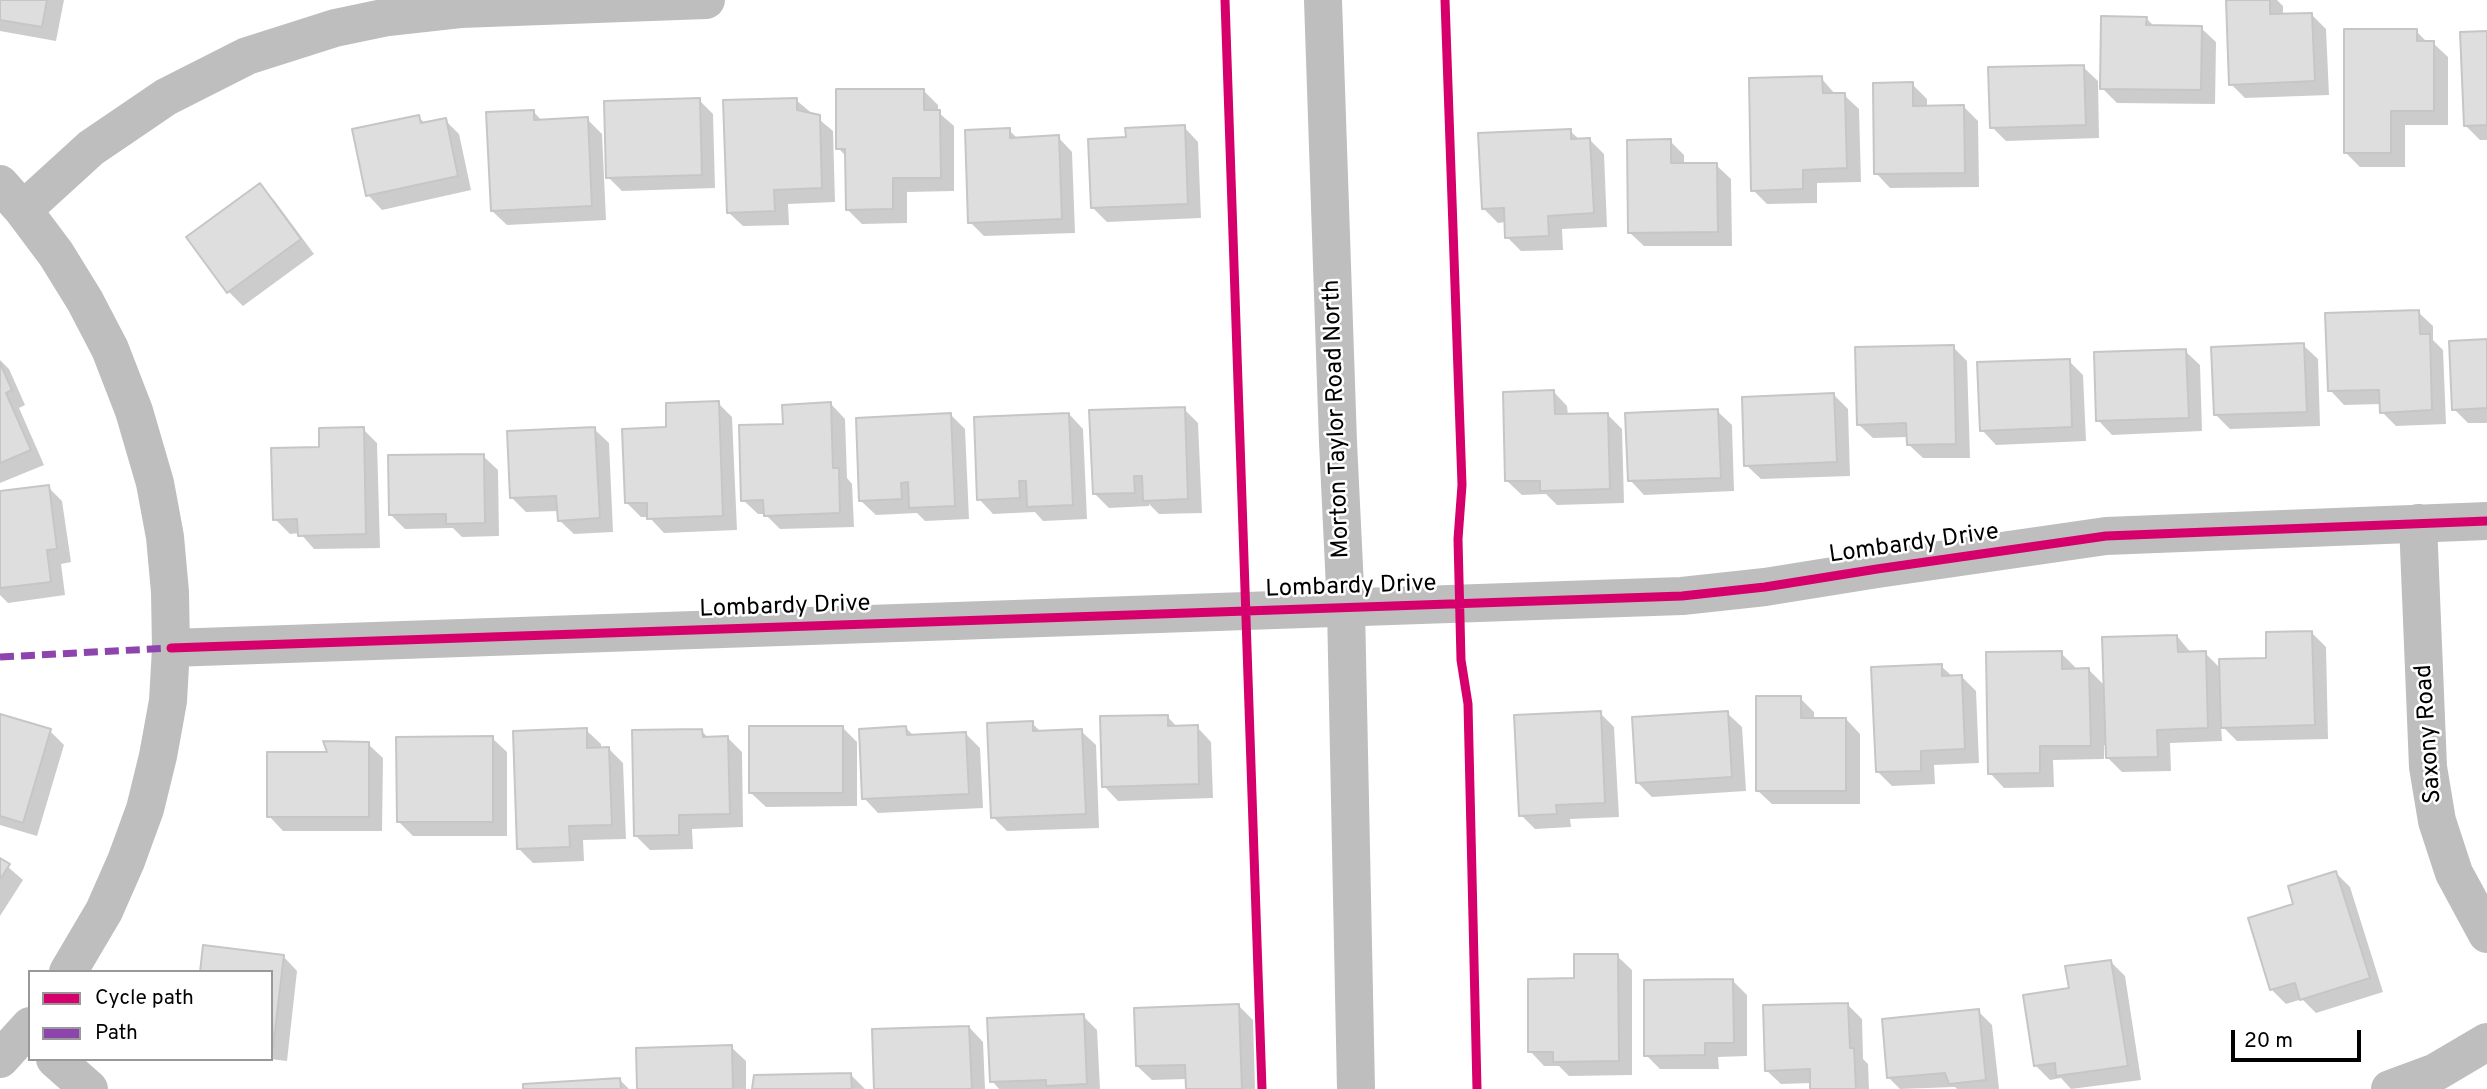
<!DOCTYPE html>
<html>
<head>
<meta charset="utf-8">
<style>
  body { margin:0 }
  #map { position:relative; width:2487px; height:1089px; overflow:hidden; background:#fff; font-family:Overpass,sans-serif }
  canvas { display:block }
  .legend { position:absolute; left:28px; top:970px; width:245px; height:91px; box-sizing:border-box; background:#fff; border:2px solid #999; margin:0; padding:9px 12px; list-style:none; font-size:21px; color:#000 }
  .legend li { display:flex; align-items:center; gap:14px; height:35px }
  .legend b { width:35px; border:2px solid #999 }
  .scale { position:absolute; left:2231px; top:1030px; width:130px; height:32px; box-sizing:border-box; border:4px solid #000; border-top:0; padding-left:9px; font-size:21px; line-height:24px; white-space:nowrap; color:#000; -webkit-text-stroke:5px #fff; paint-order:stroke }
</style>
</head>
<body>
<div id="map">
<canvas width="2487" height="1089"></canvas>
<ul class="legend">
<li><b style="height:9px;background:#d6006c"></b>Cycle path</li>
<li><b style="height:9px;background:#8e44ad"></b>Path</li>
</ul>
<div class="scale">20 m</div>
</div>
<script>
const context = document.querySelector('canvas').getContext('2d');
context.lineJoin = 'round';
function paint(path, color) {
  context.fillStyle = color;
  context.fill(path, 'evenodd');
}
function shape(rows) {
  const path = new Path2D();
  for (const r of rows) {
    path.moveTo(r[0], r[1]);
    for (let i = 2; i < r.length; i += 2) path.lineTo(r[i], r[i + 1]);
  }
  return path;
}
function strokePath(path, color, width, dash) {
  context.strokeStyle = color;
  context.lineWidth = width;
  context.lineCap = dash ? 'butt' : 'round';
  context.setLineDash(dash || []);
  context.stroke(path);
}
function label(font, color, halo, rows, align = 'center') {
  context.font = font + ' Overpass,sans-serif';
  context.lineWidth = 5;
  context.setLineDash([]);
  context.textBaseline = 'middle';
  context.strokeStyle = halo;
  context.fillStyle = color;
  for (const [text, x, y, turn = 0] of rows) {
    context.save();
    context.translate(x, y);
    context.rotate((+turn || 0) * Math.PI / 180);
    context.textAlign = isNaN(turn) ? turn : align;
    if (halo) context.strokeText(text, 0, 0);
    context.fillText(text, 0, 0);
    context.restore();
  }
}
paint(shape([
  [0,0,64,0,56,41,0,31],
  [2227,0,2277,0,2283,6,2283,16,2312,15,2326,29,2329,95,2245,98,2231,84],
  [2146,18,2155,27,2201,28,2216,42,2215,104,2117,103,2102,88],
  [2416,31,2428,43,2433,43,2448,57,2448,125,2405,125,2405,167,2360,167,2346,153],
  [2487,33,2487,140,2480,140,2465,125],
  [2083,67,2098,81,2099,138,2006,141,1992,127],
  [1821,78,1836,95,1844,95,1859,109,1861,182,1817,183,1817,203,1767,204,1753,190],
  [1912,84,1927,99,1927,108,1964,107,1978,121,1979,187,1890,188,1876,173],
  [924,91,938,105,938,112,954,126,954,191,907,192,907,223,862,224,847,209,847,157,838,148],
  [699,100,713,114,715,188,622,191,608,177],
  [796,100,833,131,835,202,788,204,789,225,743,226,728,212],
  [533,111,543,122,587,119,602,134,606,220,507,225,492,211],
  [418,117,426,124,445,120,459,134,471,190,382,210,368,195],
  [1184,127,1198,142,1201,218,1107,222,1093,208,1127,138],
  [1009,130,1018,139,1058,137,1072,152,1075,233,984,236,970,222],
  [1570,131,1580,140,1590,140,1604,154,1607,227,1562,229,1563,250,1521,251,1507,237,1506,222,1498,223,1483,208],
  [1670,141,1684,155,1684,165,1716,165,1731,179,1732,246,1644,246,1629,232],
  [260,186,274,200,314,254,243,306,229,292],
  [2418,312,2433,326,2433,340,2443,350,2446,424,2396,426,2382,412,2382,404,2344,405,2330,390],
  [2487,341,2487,423,2468,423,2454,409],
  [2303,345,2318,359,2320,426,2230,429,2216,415],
  [1953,347,1967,361,1970,458,1923,458,1908,444,1908,437,1873,438,1858,424],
  [2185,351,2200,365,2202,431,2112,435,2098,420],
  [0,360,9,369,25,405,19,408,44,465,0,483],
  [2069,361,2083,375,2086,441,1996,445,1982,430],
  [1553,391,1567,406,1568,415,1607,414,1622,429,1624,503,1557,505,1546,494,1522,495,1507,481],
  [1834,395,1848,409,1850,476,1761,479,1746,465],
  [718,403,732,417,737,530,664,533,649,517,641,517,627,503,668,429],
  [831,404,845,419,847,478,852,484,854,527,780,529,765,514,758,514,743,500,785,426],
  [1184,409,1198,423,1202,513,1159,514,1149,504,1149,506,1109,508,1094,493],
  [1717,411,1732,425,1734,491,1644,495,1630,480],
  [1069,414,1083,429,1087,519,1043,521,1035,512,993,514,979,499],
  [951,415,965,429,969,519,925,521,917,513,876,515,861,501],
  [363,429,377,443,380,548,314,549,300,533,290,534,275,519,321,449],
  [594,429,609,443,613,532,574,534,559,520,559,511,526,512,512,498],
  [483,456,498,470,499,536,462,537,453,528,405,529,390,514],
  [48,487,62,501,71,562,61,564,65,595,8,603,0,595,0,493],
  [2312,633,2326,647,2328,739,2237,741,2221,725,2222,741,2170,743,2171,771,2122,772,2108,758,2108,745,2104,745,2104,759,2053,760,2054,787,2004,788,1990,773,2061,653,2075,667,2075,670,2089,670,2106,687,2177,636,2191,653,2205,653,2221,669,2268,660],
  [1941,666,1953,677,1962,677,1976,691,1979,763,1934,765,1935,784,1892,786,1877,771],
  [1800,698,1814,712,1814,719,1846,719,1860,734,1860,804,1772,804,1757,790],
  [1600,713,1614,727,1619,817,1570,819,1571,827,1535,829,1521,815],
  [1727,713,1742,727,1746,791,1652,797,1638,783],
  [0,715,50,731,64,745,37,836,0,825],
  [1167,716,1178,728,1197,727,1211,742,1213,798,1118,801,1104,786],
  [1032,723,1042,733,1081,731,1096,745,1099,828,1007,831,993,817],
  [843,728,857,742,857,806,766,807,751,793],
  [906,728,914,736,966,734,980,748,983,808,878,813,864,798],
  [586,730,601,744,601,749,609,749,623,763,626,839,583,840,584,861,533,863,519,849],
  [701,731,709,738,728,738,742,752,743,827,692,829,693,849,650,850,636,836],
  [492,738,507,752,507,836,413,836,398,821],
  [368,744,383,758,382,831,283,831,269,816,330,754],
  [0,860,23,880,0,916],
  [2336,873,2350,887,2383,992,2316,1013,2302,999,2286,1004,2271,989,2295,905],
  [283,956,297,971,287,1061,270,1059,271,972],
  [1617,956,1632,970,1632,1075,1569,1076,1559,1066,1544,1066,1530,1051,1576,980],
  [2110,961,2125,976,2141,1080,2071,1089,2061,1078,2050,1080,2036,1066,2071,990],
  [1733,981,1747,995,1747,1056,1718,1057,1719,1069,1660,1069,1646,1055],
  [1847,1004,1862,1019,1863,1059,1868,1064,1869,1089,1812,1089,1812,1083,1781,1084,1766,1070],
  [1239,1006,1253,1020,1255,1089,1188,1089,1187,1079,1152,1080,1137,1066],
  [1978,1011,1992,1025,1999,1089,1957,1089,1955,1087,1900,1089,1889,1078],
  [1083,1016,1097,1030,1100,1089,999,1089,992,1081],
  [969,1027,983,1042,985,1089,876,1089],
  [731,1047,746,1061,746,1089,639,1089],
  [851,1075,865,1089,755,1089],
  [620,1080,629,1089,525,1089]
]), '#0003');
const building = shape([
  [0,0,47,0,42,27,0,20,0,0],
  [2226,0,2270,0,2270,14,2312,13,2315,81,2229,85,2226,0],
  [2101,16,2147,17,2146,25,2202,26,2201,90,2100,89,2101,16],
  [2344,29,2417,29,2417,41,2434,41,2434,111,2391,111,2391,153,2344,153,2344,29],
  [2487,31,2487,125,2464,126,2460,32,2487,31],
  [2084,65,2086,125,1990,128,1988,67,2084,65],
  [1822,76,1823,93,1845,93,1847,168,1803,170,1803,189,1751,191,1749,78,1822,76],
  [1913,82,1913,106,1964,105,1965,173,1874,174,1873,83,1913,82],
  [836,89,924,89,924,110,940,110,941,178,893,178,893,209,846,210,845,149,836,149,836,89],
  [700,98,702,175,606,178,604,101,700,98],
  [797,98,797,110,820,115,822,188,774,190,775,211,727,213,723,100,797,98],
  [534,110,534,120,588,117,592,206,491,211,486,112,534,110],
  [419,115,421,123,446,118,458,176,366,196,352,129,419,115],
  [1185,125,1188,204,1091,208,1088,139,1126,137,1125,128,1185,125],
  [1010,128,1010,138,1059,135,1062,219,968,223,965,130,1010,128],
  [1571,129,1571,139,1590,138,1594,213,1548,216,1549,236,1505,238,1504,208,1482,209,1478,133,1571,129],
  [1671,139,1671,163,1717,163,1718,232,1628,233,1627,140,1671,139],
  [260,183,301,239,227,293,186,237,260,183],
  [2419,310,2420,334,2430,334,2432,410,2380,413,2379,390,2328,391,2325,313,2419,310],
  [2487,339,2487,408,2452,410,2449,341,2487,339],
  [2304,343,2307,412,2214,415,2211,347,2304,343],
  [1954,345,1956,444,1907,445,1906,423,1857,425,1855,347,1954,345],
  [2186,349,2189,418,2096,421,2094,352,2186,349],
  [2070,359,2072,427,1980,431,1977,362,2070,359],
  [0,363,12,390,6,393,31,450,0,463,0,363],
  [1554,390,1555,414,1608,413,1610,489,1540,491,1540,481,1505,481,1503,392,1554,390],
  [1834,393,1837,462,1744,466,1742,397,1834,393],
  [719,401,723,516,647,519,647,503,625,503,622,429,666,427,666,403,719,401],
  [831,402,833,468,839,468,840,513,764,516,763,500,741,501,739,425,783,424,782,405,831,402],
  [1185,407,1188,499,1143,501,1142,476,1134,476,1135,493,1093,494,1089,410,1185,407],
  [1718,409,1721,478,1628,481,1625,413,1718,409],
  [951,413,955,506,909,508,908,482,901,483,902,499,859,501,856,418,951,413],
  [1069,413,1073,505,1027,507,1026,481,1019,481,1020,498,977,500,974,417,1069,413],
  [364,427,366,534,298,536,297,519,273,520,271,448,319,447,319,428,364,427],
  [595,427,600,518,558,521,556,496,510,498,507,431,595,427],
  [484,454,485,523,446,524,446,514,389,515,388,455,484,454],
  [49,485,57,549,47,550,51,582,0,588,0,491,49,485],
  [2312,631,2315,725,2221,728,2219,659,2266,658,2266,632,2312,631],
  [2177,635,2178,652,2206,651,2208,728,2157,730,2158,757,2106,758,2102,637,2177,635],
  [2062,651,2062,669,2089,668,2091,746,2040,746,2040,773,1988,774,1986,652,2062,651],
  [1942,664,1942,676,1962,675,1965,749,1921,751,1921,771,1876,772,1871,667,1942,664],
  [1756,696,1801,696,1801,718,1846,718,1846,791,1756,791,1756,696],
  [1601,711,1605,803,1556,805,1557,814,1519,816,1514,715,1601,711],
  [1728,711,1732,777,1636,783,1632,717,1728,711],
  [0,714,51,729,23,823,0,816,0,714],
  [1168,715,1168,726,1198,725,1199,784,1102,787,1100,716,1168,715],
  [1033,721,1033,731,1082,729,1086,814,991,818,987,723,1033,721],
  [749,726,843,726,843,793,749,793,749,726],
  [906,726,907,735,966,732,969,794,862,799,859,729,906,726],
  [587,728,587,748,609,747,612,825,569,826,570,847,517,849,513,731,587,728],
  [702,729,703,737,728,736,730,814,679,815,679,835,634,836,632,730,702,729],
  [493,736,493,822,397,822,396,737,493,736],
  [323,741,369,742,369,817,267,817,267,752,327,752,323,741],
  [0,858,10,864,0,880,0,858],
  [2336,871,2370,978,2300,1000,2295,983,2270,990,2248,918,2293,904,2288,886,2336,871],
  [203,945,284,955,273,1048,271,972,200,972,203,945],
  [1574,954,1618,954,1619,1061,1553,1062,1553,1052,1528,1052,1528,979,1574,978,1574,954],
  [2111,960,2128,1066,2056,1076,2055,1063,2034,1066,2023,995,2069,988,2065,966,2111,960],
  [1733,979,1734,1043,1705,1043,1705,1055,1644,1056,1644,980,1733,979],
  [1848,1003,1850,1048,1854,1048,1856,1089,1810,1089,1810,1069,1765,1071,1763,1005,1848,1003],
  [1239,1004,1242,1089,1186,1089,1185,1065,1136,1066,1134,1008,1239,1004],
  [1979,1009,1986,1080,1949,1084,1945,1073,1887,1078,1882,1019,1979,1009],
  [1084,1014,1087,1084,1046,1086,1046,1080,990,1082,987,1018,1084,1014],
  [969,1026,972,1089,874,1089,872,1029,969,1026],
  [732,1045,733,1089,637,1089,636,1048,732,1045],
  [851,1073,852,1089,752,1089,754,1075,851,1073],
  [620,1078,621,1089,523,1089,523,1084,620,1078]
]);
paint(building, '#dedede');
strokePath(building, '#c6c6c6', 2);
strokePath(shape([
  [1323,0,1338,442,1346,608,1356,1089],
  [0,184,23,210,56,254,85,301,110,349,134,411,155,483,165,537,170,592,171,648,168,701,158,756,145,809,126,861,104,911,68,972],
  [23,210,91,148,166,97,247,56,335,28,388,17,460,9,706,0],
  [2418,523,2428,767,2437,821,2454,873,2487,934],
  [171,648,1682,596,1765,587,1877,569,2106,536,2487,521],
  [0,1059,30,1026],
  [55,1059,89,1089],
  [2390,1089,2436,1072,2487,1042]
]), '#bebebe', 38);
strokePath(shape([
  [0,657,171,648]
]), '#8e44ad', 7, [14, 7]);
strokePath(shape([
  [1225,0,1262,1089],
  [1445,0,1462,485,1458,539,1461,660,1468,704,1477,1089],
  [171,648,1682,596,1765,587,1877,569,2106,536,2487,521]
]), '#d6006c', 9);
label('24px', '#000', '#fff', [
  ["Morton Taylor Road North",1338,419,-92],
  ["Lombardy Drive",1914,545,-8],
  ["Lombardy Drive",1351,588,-2],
  ["Lombardy Drive",785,608,-2],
  ["Saxony Road",2430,734,-94]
]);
</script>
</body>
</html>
